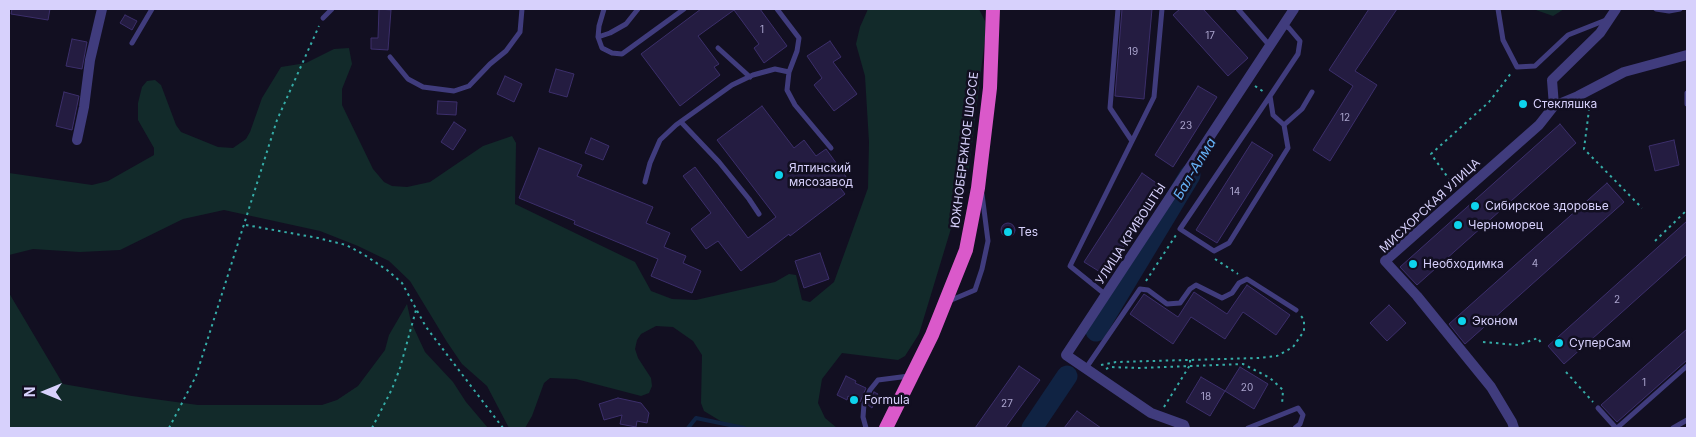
<!DOCTYPE html>
<html>
<head>
<meta charset="utf-8">
<style>
  body { margin:0 }
  #map { position:relative; width:1696px; height:437px; overflow:hidden; background:#120f21; font-family:Inter,sans-serif }
  canvas { display:block }
  .frame { position:absolute; inset:0; border:10px solid #d7d1fc; pointer-events:none }
  .north { position:absolute; left:20px; top:367px; width:50px; height:50px; -webkit-text-stroke:4px #120f21; paint-order:stroke; rotate:270deg; font-size:14px; font-weight:700; line-height:20px; text-align:center; color:#d7d1fc }
  .north::after { content:''; display:block; margin:auto; width:18px; height:22px; background:#d7d1fc; clip-path:polygon(50% 0,100% 100%,50% 72%,0 100%) }
</style>
</head>
<body>
<div id="map">
<canvas width="1696" height="437"></canvas>
<div class="frame"></div>
<div class="north">N</div>
</div>
<script>
const context = document.querySelector('canvas').getContext('2d');
context.lineJoin = 'round';
function paint(path, color) {
  context.fillStyle = color;
  context.fill(path, 'evenodd');
}
function shape(rows) {
  const path = new Path2D();
  for (const r of rows) {
    if (r.length === 3) {
      path.moveTo(r[0] + r[2], r[1]);
      path.arc(r[0], r[1], r[2], 0, 2 * Math.PI);
      continue;
    }
    path.moveTo(r[0], r[1]);
    for (let i = 2; i < r.length; i += 2) path.lineTo(r[i], r[i + 1]);
  }
  return path;
}
function strokePath(path, color, width, dash) {
  context.strokeStyle = color;
  context.lineWidth = width;
  context.lineCap = dash ? 'butt' : 'round';
  context.setLineDash(dash || []);
  context.stroke(path);
}
function label(font, color, halo, rows, align = 'center') {
  context.font = font + ' Inter,sans-serif';
  context.lineWidth = 5;
  context.setLineDash([]);
  context.textBaseline = 'middle';
  context.strokeStyle = halo;
  context.fillStyle = color;
  for (const [text, x, y, turn = 0] of rows) {
    context.save();
    context.translate(x, y);
    context.rotate((+turn || 0) * Math.PI / 180);
    context.textAlign = isNaN(turn) ? turn : align;
    if (halo) context.strokeText(text, 0, 0);
    context.fillText(text, 0, 0);
    context.restore();
  }
}
paint(shape([
  [868,9,979,9,985,21,985,38,969,169,919,334,905,356,898,360,842,353,822,379,818,403,825,418,837,428,732,428,704,411,701,403,702,355,693,341,673,327,656,326,641,334,637,340,635,349,638,358,651,378,652,386,649,393,641,396,576,379,550,378,544,383,532,416,525,428,509,428,487,386,462,364,447,342,410,281,389,261,358,246,320,231,224,210,183,219,120,250,80,252,33,249,9,255,9,173,92,185,108,181,154,155,154,148,138,120,138,103,142,87,147,81,155,80,161,85,176,125,181,132,218,147,233,148,246,139,250,132,262,98,281,67,306,63,334,49,349,48,352,64,342,89,342,105,373,169,384,182,392,186,407,187,430,182,483,146,512,136,516,143,515,204,635,262,651,291,672,299,696,300,775,282,789,274,796,275,802,300,810,302,834,282,868,188,869,142,865,76,856,44,860,27],
  [1533,9,1564,9,1553,16],
  [9,293,63,384,132,396,198,405,322,405,337,400,358,386,385,350,389,335,407,304,411,322,425,352,453,382,466,402,488,428,9,428]
]), '#122a2a');
strokePath(shape([
  [688,428,696,418,744,428]
]), '#102343', 4);
strokePath(shape([
  [1096,331,1190,175],
  [1032,428,1067,376]
]), '#102343', 21);
const building = shape([
  [12,9,50,9,48,20,11,14,12,9],
  [379,9,391,10,388,50,371,49,371,38,378,38,379,9],
  [701,9,760,9,787,46,764,63,754,48,759,44,734,10,698,36,719,64,714,67,720,75,680,106,641,54,701,9],
  [1122,9,1152,9,1144,99,1115,96,1122,9],
  [1180,9,1203,9,1248,58,1228,76,1173,15,1180,9],
  [1369,9,1397,9,1355,71,1377,85,1330,161,1313,150,1353,86,1329,70,1369,9],
  [125,15,137,21,132,30,120,23,125,15],
  [72,39,87,42,82,69,66,66,72,39],
  [830,41,841,57,833,62,857,94,834,111,814,85,822,78,807,56,830,41],
  [556,69,574,74,567,97,549,92,556,69],
  [505,76,522,84,514,102,497,94,505,76],
  [1198,86,1217,97,1173,167,1155,155,1198,86],
  [64,92,79,96,72,130,56,126,64,92],
  [438,101,457,102,456,115,437,114,438,101],
  [762,106,794,148,804,140,816,156,826,149,847,178,838,185,845,194,790,236,789,234,741,271,718,241,706,249,691,229,711,213,683,176,695,167,748,238,776,217,717,140,762,106],
  [454,122,466,130,453,150,441,142,454,122],
  [1560,124,1576,143,1417,285,1400,267,1560,124],
  [591,138,609,146,603,160,585,153,591,138],
  [1674,140,1679,165,1655,171,1649,146,1674,140],
  [1252,142,1273,155,1217,243,1196,230,1252,142],
  [539,148,582,165,577,176,653,207,646,223,670,233,664,247,686,256,683,263,701,271,692,293,651,276,658,259,574,224,575,221,519,198,539,148],
  [1142,173,1162,187,1105,275,1084,262,1142,173],
  [1607,183,1624,202,1465,344,1449,324,1607,183],
  [1687,221,1687,254,1564,364,1548,346,1687,221],
  [1008,230,7],
  [820,253,829,279,804,288,795,261,820,253],
  [1247,285,1290,315,1276,335,1243,312,1225,339,1191,317,1173,344,1130,314,1144,294,1178,317,1194,292,1227,314,1247,285],
  [1389,305,1406,323,1387,341,1370,323,1389,305],
  [1687,329,1687,360,1617,422,1601,405,1687,329],
  [1019,366,1040,380,1005,428,975,428,1019,366],
  [1240,367,1268,384,1254,409,1225,391,1240,367],
  [846,376,856,381,855,383,866,388,860,402,848,396,847,400,837,395,846,376],
  [1201,377,1225,391,1210,416,1186,402,1201,377],
  [874,392,878,394,872,408,868,405,874,392],
  [618,398,641,403,649,413,647,423,637,421,636,427,620,424,622,415,604,420,599,404,618,398],
  [1077,411,1101,428,1064,428,1077,411]
]);
paint(building, '#241c41');
strokePath(building, '#3c2f6b', 1);
strokePath(shape([
  [1255,86,1264,92],
  [1590,102,1584,149,1642,208],
  [1454,186,1431,154,1489,102,1512,72],
  [246,225,318,238,346,245,363,254,387,270,402,283,426,327,503,428],
  [1655,241,1687,210],
  [1215,259,1238,274],
  [1146,281,1176,235],
  [1483,342,1518,345,1538,338,1541,343],
  [1101,365,1116,362,1259,358,1277,356,1293,347,1304,331,1304,320,1301,316],
  [1106,369,1110,367,1139,368,1243,364,1270,378,1283,390,1282,405],
  [1566,372,1593,402],
  [1164,407,1190,365,1190,359],
  [169,428,196,376,277,120,319,26],
  [372,428,392,389,400,368,416,310]
]), '#35aca7', 2, [2.5, 4]);
strokePath(shape([
  [604,9,599,26,598,37,602,48,612,53,622,54,684,9],
  [777,9,799,38,797,51,789,72,787,90,795,105,831,148],
  [1118,9,1110,108,1132,141],
  [1238,9,1270,46],
  [1498,9,1503,40,1517,67,1535,66,1568,35,1606,20],
  [1656,9,1669,11,1680,9],
  [323,18,332,9],
  [1284,25,1289,28,1300,41,1298,54,1270,96,1273,115,1284,125,1302,109,1312,92],
  [598,37,610,33,626,24,638,9],
  [132,43,152,9],
  [718,48,750,77],
  [390,57,408,79,423,87,454,91,469,86,490,64,506,51,520,32,522,9],
  [1687,93,1687,104],
  [1270,96,1180,229,1214,251,1229,243,1288,148,1284,125],
  [681,122,719,162,749,199,759,214],
  [645,182,650,163,660,140,676,125,732,85,753,75,775,69,789,72],
  [1106,295,1070,266,1154,97,1162,9],
  [949,301,975,290,982,269,988,241,982,194],
  [1086,368,1140,289,1148,290,1167,304,1180,303,1190,289,1196,285,1222,298,1232,293,1239,283,1247,279,1296,310],
  [1598,408,1616,428],
  [866,428,863,417,864,404,870,390,878,380,909,376],
  [1248,428,1298,408,1303,415,1300,424,1295,428],
  [1617,428,1687,366],
  [1673,428,1687,420]
]), '#403c7d', 5);
strokePath(shape([
  [1554,106,1552,80,1600,33,1616,9],
  [77,140,84,107,90,60,102,9],
  [1185,428,1184,425,1151,413,1066,355,1294,9],
  [1514,428,1512,422,1491,387,1417,296,1385,261,1539,125,1554,106,1578,96,1624,72,1687,55]
]), '#403c7d', 10);
strokePath(shape([
  [886,428,932,335,966,250,978,188,990,88,993,9]
]), '#da59ca', 14);
for (const [x, y, r, color] of [
  [1523,104,5,"#0dd3ec"],
  [779,175,5,"#0dd3ec"],
  [1475,206,5,"#0dd3ec"],
  [1458,225,5,"#0dd3ec"],
  [1008,232,5,"#0dd3ec"],
  [1413,264,5,"#0dd3ec"],
  [1462,321,5,"#0dd3ec"],
  [1559,343,5,"#0dd3ec"],
  [854,400,5,"#0dd3ec"]
]) {
  const dot = new Path2D();
  dot.arc(x, y, r, 0, 2 * Math.PI);
  context.fillStyle = color;
  context.fill(dot);
  strokePath(dot, '#120f21', 2);
}
label('10px', '#aaa4cd', null, [
  ["1",762,30],
  ["17",1210,36],
  ["19",1133,52],
  ["12",1345,118],
  ["23",1186,126],
  ["14",1235,192],
  ["4",1535,264],
  ["2",1617,300],
  ["1",1644,383],
  ["20",1247,388],
  ["18",1206,397],
  ["27",1007,404]
]);
label('12px', '#d7d1fc', '#120f21', [
  ["Стекляшка",1533,104],
  ["Ялтинский",789,168],
  ["мясозавод",789,182],
  ["Сибирское здоровье",1485,206],
  ["Черноморец",1468,225],
  ["Tes",1018,232],
  ["Необходимка",1423,264],
  ["Эконом",1472,321],
  ["СуперСам",1569,343],
  ["Formula",864,400]
], 'left');
label('12px', '#d7d1fc', '#120f21', [
  ["ЮЖНОБЕРЕЖНОЕ ШОССЕ",965,150,-83],
  ["МИСХОРСКАЯ УЛИЦА",1430,206,-43],
  ["УЛИЦА КРИВОШТЫ",1131,234,-57]
]);
label('italic 14px', '#65b1f6', '#120f21', [
  ["Бал-Алма",1195,169,-59]
]);
</script>
</body>
</html>
